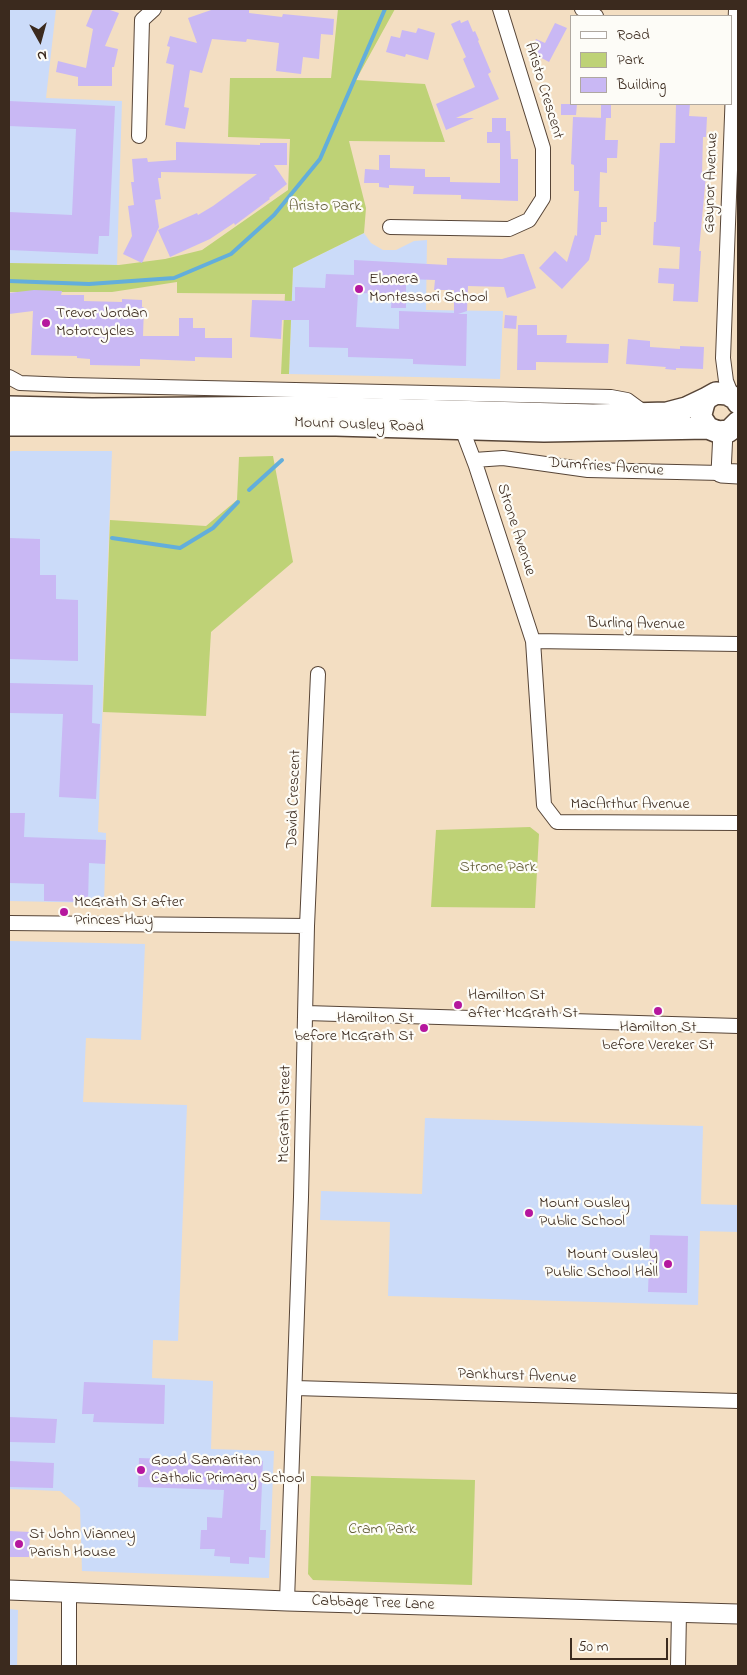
<!DOCTYPE html>
<html>
<head>
<meta charset="utf-8">
<style>
  body { margin:0 }
  #map { position:relative; width:747px; height:1675px; overflow:hidden; background:#f3dec2; font-family:"Indie Flower",sans-serif }
  canvas { display:block }
  .frame { position:absolute; inset:0; border:10px solid #3b2a1e; pointer-events:none }
  .legend { position:absolute; left:570px; top:15px; width:162px; height:90px; box-sizing:border-box; background:#fdfcf7; border:1px solid #afa8a0; margin:0; padding:6px 9px; list-style:none; font-size:15px; color:#3b2a1e }
  .legend li { display:flex; align-items:center; gap:10px; height:25px }
  .legend b { width:25px; border:1px solid #afa8a0 }
  .north { position:absolute; left:15px; top:15px; width:50px; height:50px; -webkit-text-stroke:4px #fdfcf7; paint-order:stroke; rotate:173deg; font-size:14px; font-weight:700; line-height:20px; text-align:center; color:#3b2a1e }
  .north::after { content:''; display:block; margin:auto; width:18px; height:22px; background:#3b2a1e; clip-path:polygon(50% 0,100% 100%,50% 72%,0 100%) }
  .scale { position:absolute; left:570px; top:1638px; width:98px; height:22px; box-sizing:border-box; border:2px solid #3b2a1e; border-top:0; padding-left:6px; font-size:15px; line-height:18px; white-space:nowrap; color:#3b2a1e; -webkit-text-stroke:4px #fdfcf7; paint-order:stroke }
</style>
</head>
<body>
<div id="map">
<canvas width="747" height="1675"></canvas>
<div class="frame"></div>
<ul class="legend">
<li><b style="height:6px;background:#fff"></b>Road</li>
<li><b style="height:14px;background:#bed276"></b>Park</li>
<li><b style="height:14px;background:#c9b8f4"></b>Building</li>
</ul>
<div class="north">N</div>
<div class="scale">50 m</div>
</div>
<script>
const context = document.querySelector('canvas').getContext('2d');
context.lineJoin = 'round';
function paint(path, color) {
  context.fillStyle = color;
  context.fill(path, 'evenodd');
}
function shape(rows) {
  const path = new Path2D();
  for (const r of rows) {
    path.moveTo(r[0], r[1]);
    for (let i = 2; i < r.length; i += 2) path.lineTo(r[i], r[i + 1]);
  }
  return path;
}
function strokePath(path, color, width, dash) {
  context.strokeStyle = color;
  context.lineWidth = width;
  context.lineCap = dash ? 'butt' : 'round';
  context.setLineDash(dash || []);
  context.stroke(path);
}
function label(font, color, halo, rows, align = 'center') {
  context.font = font + ' "Indie Flower",sans-serif';
  context.lineWidth = 4.5;
  context.setLineDash([]);
  context.textBaseline = 'middle';
  context.strokeStyle = halo;
  context.fillStyle = color;
  for (const [text, x, y, turn = 0] of rows) {
    context.save();
    context.translate(x, y);
    context.rotate((+turn || 0) * Math.PI / 180);
    context.textAlign = isNaN(turn) ? turn : align;
    if (halo) context.strokeText(text, 0, 0);
    context.fillText(text, 0, 0);
    context.restore();
  }
}
paint(shape([
  [9,9,56,9,46,98,122,101,117,265,9,263],
  [364,233,371,243,383,250,396,250,414,241,427,240,426,310,503,311,500,379,289,374,293,268],
  [12,451,112,451,98,832,106,833,104,903,9,901,9,452],
  [9,941,145,944,141,1040,86,1038,83,1102,187,1105,178,1341,153,1340,152,1378,213,1381,211,1449,274,1451,269,1578,82,1571,80,1508,60,1491,9,1489],
  [425,1118,703,1126,701,1204,738,1205,738,1232,700,1231,698,1305,388,1296,390,1222,320,1220,321,1191,422,1194],
  [9,1609,18,1610,17,1666,9,1666]
]), '#cbdbf9');
paint(shape([
  [338,9,395,9,356,80,425,84,445,142,349,141,366,208,364,233,293,268,289,374,281,374,285,294,177,293,177,282,112,292,9,292,9,263,119,265,165,259,202,250,288,190,290,139,228,137,230,78,331,78],
  [273,456,293,562,211,632,206,716,103,712,110,520,206,526,237,500,239,457],
  [530,827,539,834,535,908,431,907,436,830],
  [311,1476,475,1480,472,1585,313,1580,308,1574]
]), '#bed276');
strokePath(shape([
  [9,281,89,284,174,278,231,254,274,215,320,159,385,9],
  [249,490,282,460],
  [112,538,180,548,213,528,238,502]
]), '#63aedb', 4);
paint(shape([
  [93,9,107,9,119,13,105,46,118,49,114,67,112,67,112,86,78,86,78,77,56,72,58,61,86,68,93,29,86,26],
  [214,9,249,10,249,13,282,17,283,14,334,19,333,35,321,34,319,59,303,57,301,74,276,71,279,43,247,39,246,42,212,39,202,73,190,70,184,107,189,108,185,129,165,125,174,65,166,63,170,47,167,46,170,36,197,43,188,18],
  [460,20,461,23,468,20,473,32,475,31,479,40,478,41,491,72,488,74,499,99,456,118,474,118,446,130,436,104,475,87,463,59,466,57,451,24],
  [555,23,567,28,549,62,536,55,537,52,531,49,536,39,545,43],
  [418,28,435,33,428,60,406,54,405,57,386,52,391,36,400,38,402,30,416,33],
  [9,101,115,106,109,236,99,236,98,254,9,250,9,212,72,215,76,129,9,126],
  [561,104,577,104,576,115,561,115],
  [601,104,611,104,611,118,601,118],
  [676,104,690,104,689,116,707,117,706,137,703,137,702,175,706,175,699,251,701,251,698,302,673,301,674,284,658,283,659,268,679,269,680,247,653,245,654,222,656,222,660,143,675,143],
  [573,117,606,118,605,140,618,140,617,158,607,158,607,173,600,172,599,207,607,207,607,222,601,222,601,235,595,235,589,260,562,289,539,268,555,251,567,262,575,235,577,236,579,191,574,191,574,165,571,164],
  [492,118,506,118,506,131,510,131,511,159,518,159,518,201,461,199,461,195,413,194,414,186,389,185,389,188,379,187,379,183,364,183,365,169,379,170,379,155,390,155,390,168,425,169,425,177,450,177,450,182,500,183,500,143,487,143,487,132,492,132],
  [176,142,260,145,260,143,287,143,287,165,274,165,287,184,269,198,270,199,235,225,234,223,210,239,170,257,158,230,197,213,198,215,213,206,257,174,161,172,161,178,158,178,161,199,155,200,159,227,142,263,123,254,132,236,128,206,134,205,131,182,134,182,132,159,147,158,148,162,176,160],
  [520,254,524,254,536,288,507,298,504,287,468,286,467,311,458,314,467,314,466,366,413,364,413,359,348,357,348,348,309,347,309,320,282,320,281,339,250,337,252,300,295,301,295,287,325,288,326,274,354,275,354,260,447,265,447,258,502,259],
  [406,279,435,280,434,290,454,290,454,313,399,311,399,329,356,327,358,293,392,294,391,308,406,308],
  [34,290,62,291,61,295,84,295,84,301,122,302,122,299,142,300,142,307,144,307,143,336,179,336,179,318,193,318,193,328,205,328,205,338,232,338,232,358,195,357,195,361,140,359,140,366,90,365,90,359,77,358,77,356,31,355,33,311,9,314,9,293],
  [505,315,517,316,516,329,504,328],
  [518,325,537,325,537,335,567,335,566,343,609,344,608,363,536,362,536,370,517,370],
  [628,339,650,341,650,347,680,349,680,346,704,347,703,369,676,368,676,370,665,369,666,367,626,364],
  [9,538,40,539,40,575,56,575,56,599,78,600,78,661,9,659],
  [9,683,93,685,92,723,100,724,96,799,59,797,63,714,9,713],
  [9,813,25,813,24,837,106,840,105,864,89,863,88,902,44,901,44,884,9,883],
  [650,1235,688,1236,687,1293,648,1292],
  [84,1382,165,1385,164,1424,93,1422,94,1414,82,1414],
  [9,1417,57,1419,55,1443,9,1442],
  [139,1458,223,1461,223,1459,263,1461,260,1530,266,1530,265,1558,249,1557,249,1564,230,1563,230,1557,214,1556,215,1549,200,1549,201,1530,207,1530,207,1517,222,1518,224,1490,138,1487],
  [9,1461,54,1463,53,1488,9,1487],
  [9,1531,30,1532,29,1557,9,1557]
]), '#c9b8f4');
const street = shape([
  [582,9,596,16],
  [139,136,142,20,154,9],
  [390,227,509,229,529,220,543,198,543,148,500,9],
  [9,377,20,383,69,385,611,397,627,400,646,414],
  [732,396,726,381,723,358,736,9],
  [462,429,476,466,533,641,544,805,557,822,738,823],
  [474,460,503,458,588,470,721,473],
  [533,641,738,644],
  [9,923,307,926,301,1197,287,1601],
  [307,926,318,674],
  [306,1013,738,1026],
  [295,1388,738,1401],
  [69,1666,69,1593],
  [678,1666,679,1612]
]);
const secondary = shape([
  [723,432,721,473,738,474],
  [9,1590,287,1601,738,1614]
]);
const primary = shape([
  [738,403,736,399,727,394,716,393,707,398,704,403,701,414,702,419,708,428,718,432,729,431,738,422],
  [9,407,92,409,308,407,593,415,667,413,686,408,707,398],
  [9,425,336,425,544,431,708,428]
]);
strokePath(street, '#574537', 16);
strokePath(secondary, '#574537', 21);
strokePath(primary, '#574537', 24);
strokePath(street, '#fff', 14);
strokePath(secondary, '#fff', 19);
strokePath(primary, '#fff', 21);
for (const [x, y, r, color] of [
  [359,289,5,"#b5179e"],
  [46,323,5,"#b5179e"],
  [64,912,5,"#b5179e"],
  [458,1005,5,"#b5179e"],
  [658,1011,5,"#b5179e"],
  [424,1028,5,"#b5179e"],
  [529,1213,5,"#b5179e"],
  [668,1264,5,"#b5179e"],
  [141,1470,5,"#b5179e"],
  [19,1544,5,"#b5179e"]
]) {
  const dot = new Path2D();
  dot.arc(x, y, r, 0, 2 * Math.PI);
  context.fillStyle = color;
  context.fill(dot);
  strokePath(dot, '#fdfcf7', 2);
}
label('16px', '#3b2a1e', '#fdfcf7', [
  ["Aristo Crescent",543,91,73],
  ["Gaynor Avenue",712,183,-88],
  ["Mount Ousley Road",359,426,2],
  ["Dumfries Avenue",606,468,4],
  ["Strone Avenue",515,530,72],
  ["Burling Avenue",636,625,1],
  ["David Crescent",295,799,-88],
  ["MacArthur Avenue",630,805],
  ["McGrath Street",286,1114,-89],
  ["Pankhurst Avenue",517,1377,2],
  ["Cabbage Tree Lane",373,1604,2]
]);
label('16px', '#625c38', '#fdfcf7', [
  ["Aristo Park",325,207],
  ["Strone Park",498,868],
  ["Cram Park",382,1530]
]);
label('16px', '#3b2a1e', '#fdfcf7', [
  ["Elonera",369,280],
  ["Montessori School",369,298],
  ["Trevor Jordan",56,314],
  ["Motorcycles",56,332],
  ["McGrath St after",74,903],
  ["Princes Hwy",74,921],
  ["Hamilton St",468,996],
  ["after McGrath St",468,1014],
  ["Hamilton St",414,1019,"right"],
  ["before McGrath St",414,1037,"right"],
  ["Hamilton St",658,1028,"center"],
  ["before Vereker St",658,1046,"center"],
  ["Mount Ousley",539,1204],
  ["Public School",539,1222],
  ["Mount Ousley",658,1255,"right"],
  ["Public School Hall",658,1273,"right"],
  ["Good Samaritan",151,1461],
  ["Catholic Primary School",151,1479],
  ["St John Vianney",29,1535],
  ["Parish House",29,1553]
], 'left');
</script>
</body>
</html>
